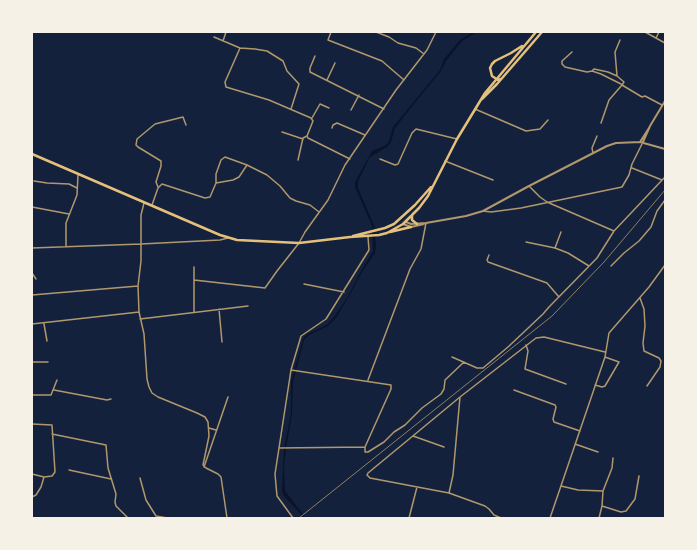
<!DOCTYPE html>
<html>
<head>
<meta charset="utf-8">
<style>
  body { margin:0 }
  #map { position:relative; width:697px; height:550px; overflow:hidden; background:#14213d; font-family:"Exo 2",sans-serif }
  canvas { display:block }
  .frame { position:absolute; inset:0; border:33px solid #f6f1e7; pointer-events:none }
</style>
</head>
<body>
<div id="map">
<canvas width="697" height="550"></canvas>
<div class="frame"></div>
</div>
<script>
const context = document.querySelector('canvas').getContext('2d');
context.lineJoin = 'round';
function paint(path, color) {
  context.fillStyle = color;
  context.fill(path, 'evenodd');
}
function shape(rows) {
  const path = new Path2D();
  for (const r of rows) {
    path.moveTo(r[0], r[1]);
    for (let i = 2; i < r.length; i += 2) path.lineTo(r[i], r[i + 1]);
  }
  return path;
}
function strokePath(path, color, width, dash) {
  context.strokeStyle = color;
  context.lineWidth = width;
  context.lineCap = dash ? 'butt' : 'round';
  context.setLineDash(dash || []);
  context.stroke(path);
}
paint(shape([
  [473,32,477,32,462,41,446,61,441,71,414,104,395,128,391,142,387,147,369,158,358,182,358,188,374,225,376,245,375,253,362,272,348,298,336,318,328,326,309,335,304,340,293,382,292,414,286,449,284,467,285,491,306,518,304,518,284,496,282,492,284,449,291,413,291,382,303,339,307,334,327,325,334,317,347,298,361,271,373,251,372,226,355,187,355,182,372,151,386,145,389,141,393,127,440,70,444,59,460,40]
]), '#0b132b');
strokePath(shape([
  [118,32,126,32],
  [331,32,328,40,382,61,404,80],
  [376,32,389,37,398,43,416,48,424,54],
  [645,32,665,43],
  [214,37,240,48,255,49,267,51,283,61,287,71,299,84,291,109],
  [656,38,659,32],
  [620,40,615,52,617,76,624,82,622,85,642,97,645,96,662,105],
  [223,41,226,32],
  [240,48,225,82,226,87,269,100,311,118,313,121,307,136,308,138,350,159],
  [572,52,562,61,562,64,565,67,587,72,592,71,594,69,608,72,617,76],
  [315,56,310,68,310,72,384,109],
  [592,71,601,74,621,84],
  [327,80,335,63],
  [475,109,526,131,540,129,548,120],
  [351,110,359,95],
  [312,118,320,104,329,108],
  [601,123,609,100,622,85],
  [332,128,333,125,337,123,365,135],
  [282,132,303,139],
  [593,153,592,148,597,136],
  [380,159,395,165,398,164,412,133,416,129,457,139],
  [298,160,303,138,307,136],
  [445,161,493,180],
  [632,168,662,180],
  [34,181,47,183,69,184,77,188],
  [216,183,233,180,239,177,247,165],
  [529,186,540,197,547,202,614,231,665,177],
  [158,187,156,182,161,166,161,161,138,147,136,145,137,139,155,124,183,117,186,125],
  [144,203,141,215,141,261,138,286,139,312,144,334,147,379,149,387,152,393,158,397,197,413,205,417,208,422,209,436,203,465,206,468,218,474,221,477,227,518],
  [152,205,158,188,162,184,205,198,210,197,216,183,216,174,221,160,225,157,247,165,267,175,280,186,290,198,296,201,310,205,319,212],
  [32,207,69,214],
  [483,211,491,212,521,208,622,187,629,175,632,164,642,144],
  [526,242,555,248,568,253,589,266],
  [66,246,66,223,77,195,78,175],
  [32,248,141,244,220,240,228,238],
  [555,248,561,232],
  [489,255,487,260,488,262,547,283,559,297],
  [611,266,624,253,639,241,651,227,657,211,665,200],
  [194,267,194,312],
  [32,273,36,279],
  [194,280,265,288,277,271,299,243,305,232,328,200,345,165,396,90,427,50,436,32],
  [304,284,344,292],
  [32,295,138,286],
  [640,298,644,309,645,326,643,343,644,351,659,358,661,361,660,367,647,386],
  [219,309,222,342],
  [140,319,248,306],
  [32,324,139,312],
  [44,324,47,341],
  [526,345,528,351,525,369,566,384],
  [452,357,477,368,483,368,508,347,543,314,549,307,597,258,614,231],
  [32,362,48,362],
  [291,370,391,385,391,389,365,447,365,452,368,452,384,442,394,432,405,425,422,408,441,394,444,389,445,380,464,362],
  [368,380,410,269,421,249,426,223],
  [595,385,602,387,605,386,619,362,605,357],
  [54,390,107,400,111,399],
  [514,390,555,405,556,407,553,419,554,422,580,431],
  [32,395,51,395,57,380],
  [32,424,52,425,55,472,52,476,44,477],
  [209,428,216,430],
  [52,434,106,445,108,468,116,494,115,502,116,506,128,518],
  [413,436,444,447],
  [575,444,598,452],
  [279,448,365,447],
  [204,467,228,397],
  [69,470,111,479],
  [32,474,44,477,41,487,36,495,32,497],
  [140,478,146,500,156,516,167,518],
  [561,486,578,490,603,491],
  [449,493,453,475,460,397],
  [602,506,621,512,626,511,635,499,639,476],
  [293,518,277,496,275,474,291,370,301,336,326,319,369,250,368,237],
  [409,518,417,487],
  [501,518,494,515,489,509,485,506,449,493,370,478,367,475,368,473,460,397,536,338,544,337,605,352],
  [550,518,605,357,609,333,649,287,665,265],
  [599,518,602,506,603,491,612,468,613,458]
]), '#b1986c', 1.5);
strokePath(shape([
  [640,142,649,128],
  [643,142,650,126,665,101],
  [406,222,411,224,426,223,466,216,483,211,529,186,607,146,616,143,640,142,665,149],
  [403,224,411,227,424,224]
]), '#b1986c', 2);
strokePath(shape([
  [501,79,498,80,492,76,490,68,492,64,495,61,511,53,522,46],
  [482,99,497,84,542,32],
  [32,154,220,235,237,240,299,243,350,237,379,235,387,233,403,224,419,208,428,196,457,139,485,93,536,32],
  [412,215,412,220,417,224],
  [390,232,411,227],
  [353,236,385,228,394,224,415,205,431,187]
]), '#e5c07b', 2.5);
strokePath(shape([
  [299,518,552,316,604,262,665,190]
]), '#918062', 1);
</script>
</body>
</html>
